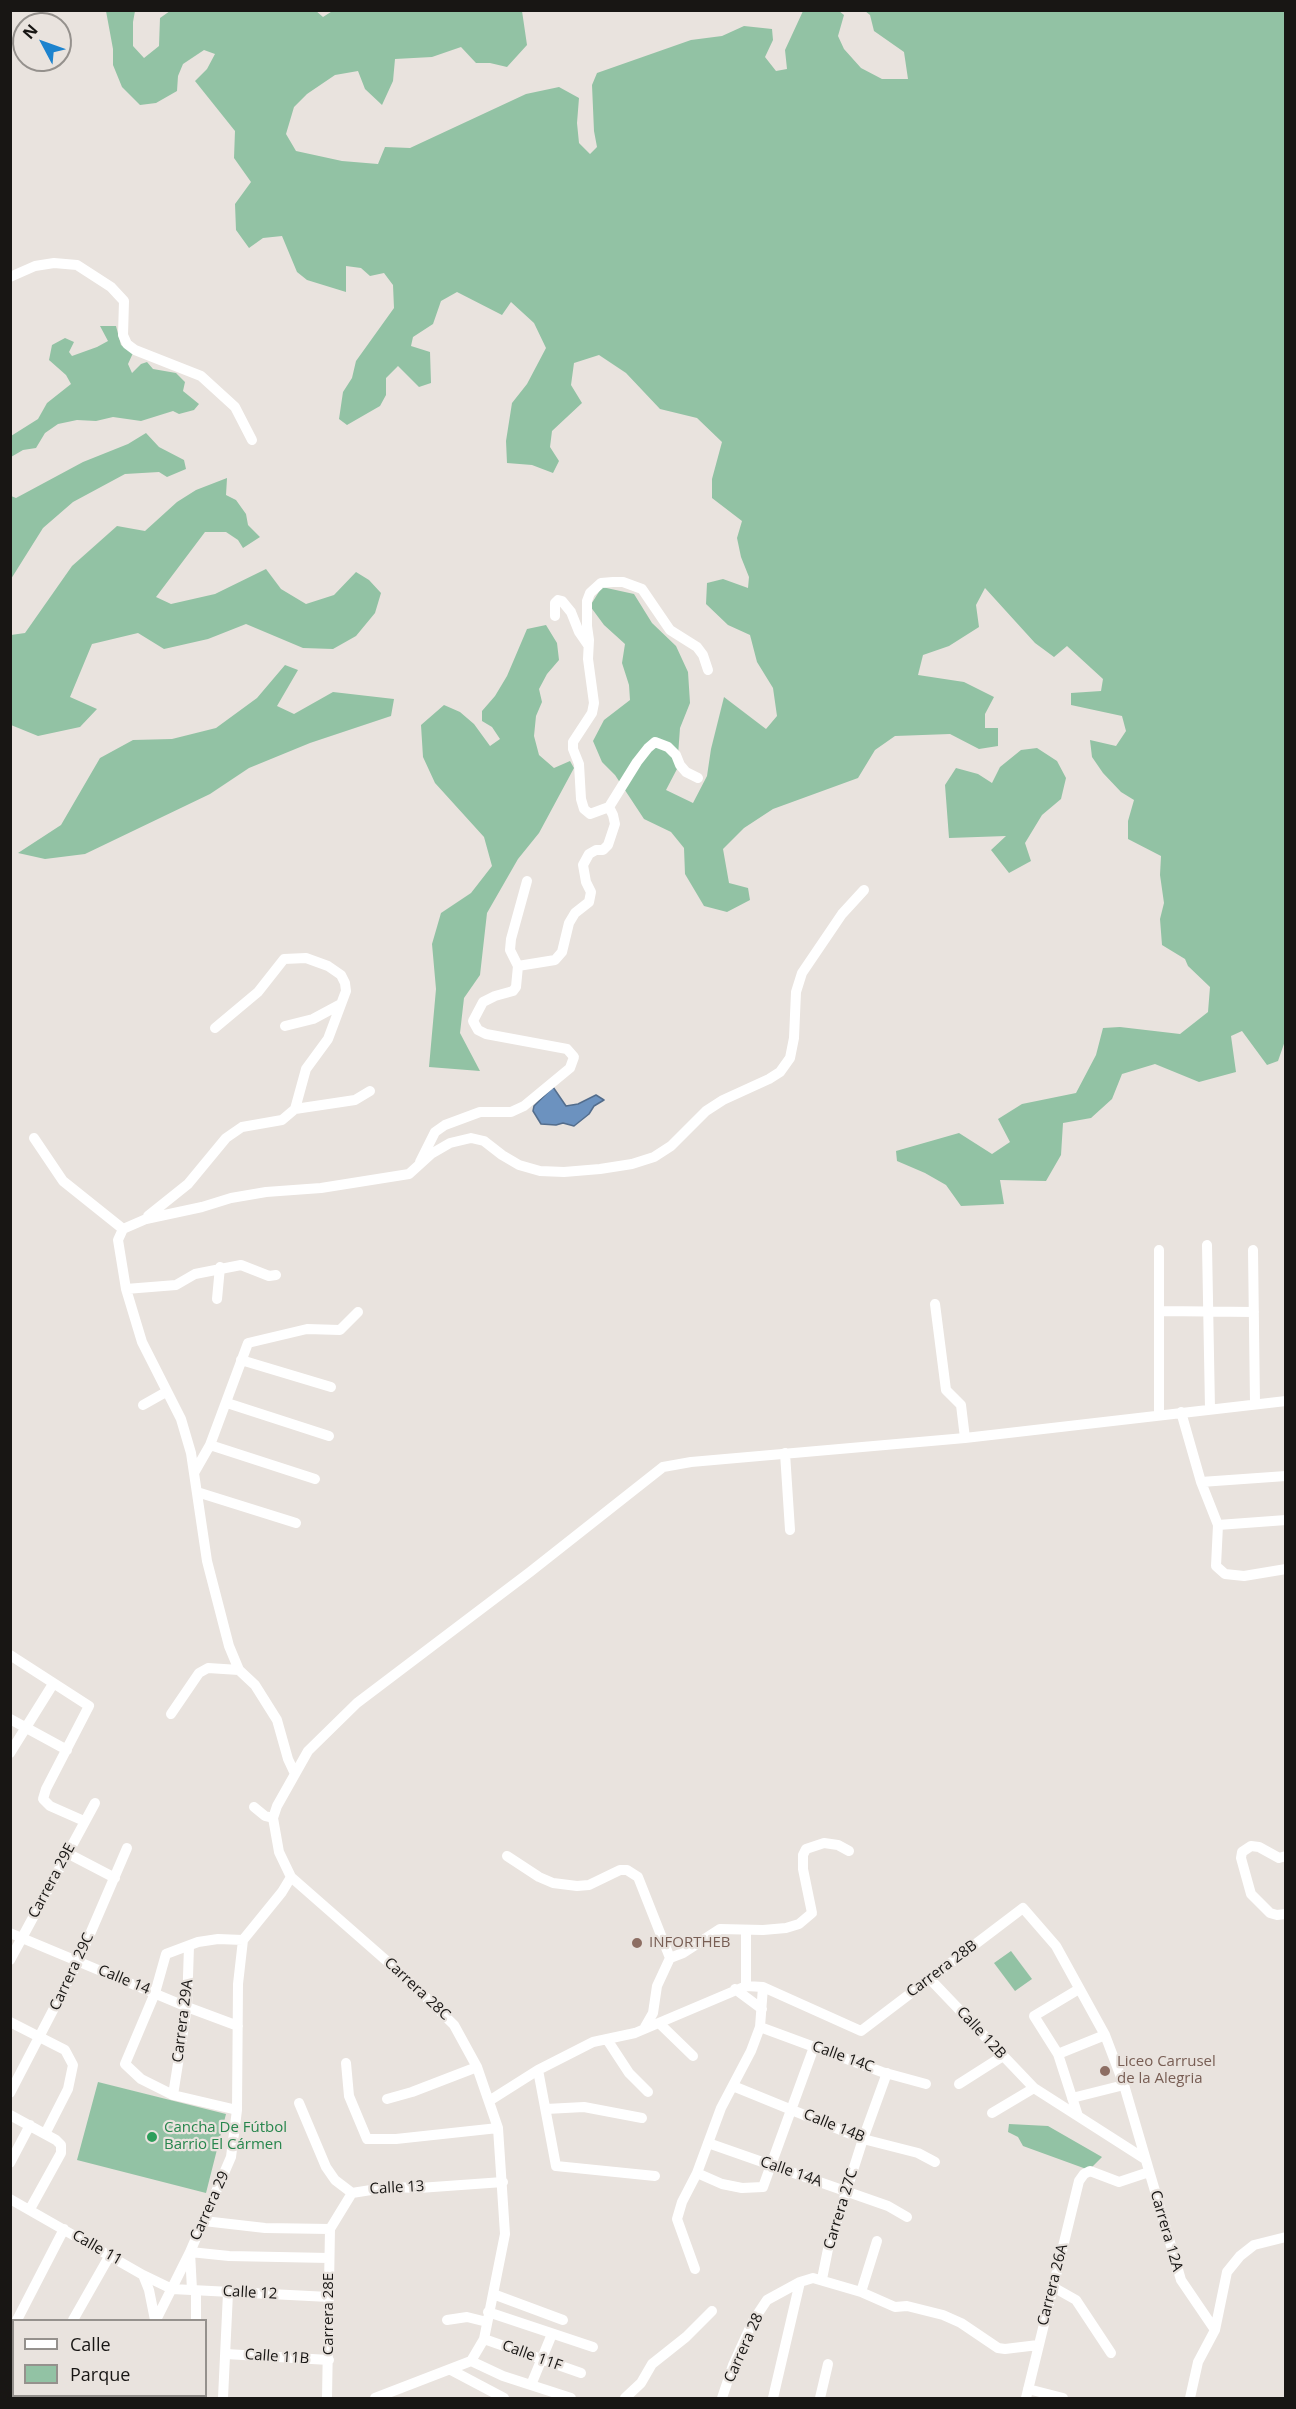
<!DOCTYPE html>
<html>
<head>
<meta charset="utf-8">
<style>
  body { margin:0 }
  #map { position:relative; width:1296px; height:2409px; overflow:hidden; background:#e9e3de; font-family:"Open Sans",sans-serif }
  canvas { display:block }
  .frame { position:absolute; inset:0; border:12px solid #181614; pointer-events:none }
  .legend { position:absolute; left:12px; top:2319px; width:195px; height:78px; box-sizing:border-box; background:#e9e3de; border:2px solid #95918d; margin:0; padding:8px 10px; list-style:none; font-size:18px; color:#181614 }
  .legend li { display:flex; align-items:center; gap:12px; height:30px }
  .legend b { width:30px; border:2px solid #95918d }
  .north { position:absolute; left:12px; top:12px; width:60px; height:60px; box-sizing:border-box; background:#e9e3de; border:2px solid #95918d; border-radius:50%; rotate:311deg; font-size:16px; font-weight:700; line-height:24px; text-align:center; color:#181614 }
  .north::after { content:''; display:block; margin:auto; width:21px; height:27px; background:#1d83ce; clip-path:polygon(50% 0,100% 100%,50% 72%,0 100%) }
</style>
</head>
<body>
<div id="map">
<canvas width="1296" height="2409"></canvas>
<div class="frame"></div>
<ul class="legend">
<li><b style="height:8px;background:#fff"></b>Calle</li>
<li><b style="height:16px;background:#92c2a4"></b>Parque</li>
</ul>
<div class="north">N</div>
</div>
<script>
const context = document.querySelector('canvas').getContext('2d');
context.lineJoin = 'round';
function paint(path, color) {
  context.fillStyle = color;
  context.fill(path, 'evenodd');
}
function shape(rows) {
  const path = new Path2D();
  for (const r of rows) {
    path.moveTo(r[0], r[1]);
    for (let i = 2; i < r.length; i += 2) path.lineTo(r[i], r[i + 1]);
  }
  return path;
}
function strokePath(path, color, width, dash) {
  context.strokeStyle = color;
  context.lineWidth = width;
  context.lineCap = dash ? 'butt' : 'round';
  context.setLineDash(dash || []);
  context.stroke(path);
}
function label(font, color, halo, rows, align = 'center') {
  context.font = font + ' "Open Sans",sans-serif';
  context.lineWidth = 4.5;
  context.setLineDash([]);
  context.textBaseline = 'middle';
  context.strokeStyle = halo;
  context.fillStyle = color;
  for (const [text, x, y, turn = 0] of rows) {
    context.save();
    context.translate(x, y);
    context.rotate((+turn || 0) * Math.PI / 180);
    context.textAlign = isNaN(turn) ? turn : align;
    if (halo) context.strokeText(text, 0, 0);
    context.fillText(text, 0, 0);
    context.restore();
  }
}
paint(shape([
  [315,10,323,17,334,10,522,11,527,45,507,67,490,63,476,63,461,47,432,57,395,59,393,81,382,105,365,89,358,71,335,75,307,94,294,107,286,134,296,151,342,161,378,164,385,147,410,148,526,94,559,87,579,98,577,123,579,143,590,154,597,147,594,131,592,85,597,73,691,40,722,36,744,26,772,29,773,40,765,57,776,71,787,69,785,50,803,11,839,11,844,15,838,36,844,49,861,68,882,79,908,79,904,52,874,31,870,15,865,11,1285,11,1286,1038,1278,1061,1267,1065,1242,1031,1231,1036,1236,1072,1199,1082,1155,1064,1122,1074,1112,1099,1091,1118,1063,1123,1061,1155,1046,1181,1000,1180,1004,1204,961,1206,946,1185,925,1173,897,1161,896,1151,959,1133,992,1154,1010,1142,998,1119,1022,1104,1076,1093,1096,1055,1103,1028,1120,1027,1180,1034,1208,1012,1210,987,1188,966,1185,959,1162,945,1160,919,1164,903,1160,875,1161,856,1128,839,1128,821,1134,800,1121,792,1103,773,1092,757,1090,740,1116,746,1126,731,1122,716,1071,705,1071,693,1101,691,1103,679,1067,646,1054,657,1035,643,985,588,976,605,979,627,949,646,923,655,918,675,964,682,994,697,985,714,985,728,998,728,998,746,979,749,950,734,895,736,875,750,858,778,773,809,744,828,723,849,729,883,748,888,750,900,727,912,704,906,685,874,684,848,671,832,644,819,615,775,602,762,593,741,604,720,630,700,629,685,622,663,625,644,604,625,590,606,602,587,634,594,652,623,676,646,688,672,690,703,680,728,677,769,666,790,693,803,707,776,711,749,724,697,766,729,777,716,773,688,757,662,750,635,728,625,706,604,707,583,723,579,748,588,749,577,741,557,737,538,742,521,712,498,712,479,722,442,697,418,660,409,626,373,599,355,574,363,571,385,582,403,552,431,550,447,559,461,553,473,532,465,507,463,506,441,512,403,527,384,546,348,534,323,511,302,502,315,457,292,441,301,433,324,413,337,411,346,430,352,431,383,419,387,398,366,386,378,386,395,380,406,347,425,339,419,343,392,352,378,356,361,394,308,393,285,384,273,370,276,361,268,346,266,346,292,307,280,297,272,282,236,263,238,249,248,236,230,235,204,251,182,234,158,235,131,195,81,207,69,215,54,204,50,183,64,178,76,177,91,156,103,140,105,122,87,113,65,113,49,106,11,135,11,133,22,133,46,144,58,159,46,160,18,170,11],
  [100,326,116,326,121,345,133,353,128,364,132,373,141,364,147,362,153,369,176,373,185,382,183,391,199,404,194,410,179,414,173,411,141,421,113,417,96,421,77,420,58,424,45,433,36,448,23,450,11,457,11,436,38,419,47,403,71,384,66,375,49,360,52,345,65,338,74,342,69,352,72,356,97,347,108,341],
  [146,433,159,447,184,460,186,469,167,477,159,472,125,474,73,502,43,528,11,579,11,496,16,498,83,462,128,444],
  [227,478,226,495,236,500,246,514,248,525,260,537,243,548,238,540,226,532,205,532,156,597,171,604,215,594,266,569,281,589,306,604,334,595,356,572,369,580,381,593,375,613,356,636,333,649,303,648,246,624,208,639,164,649,138,633,92,644,70,697,97,709,80,727,38,736,11,725,11,635,25,633,72,566,117,526,145,531,177,502,196,490],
  [546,625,557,643,559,660,547,674,539,689,542,702,536,716,534,736,539,755,554,768,570,761,574,768,539,833,518,859,487,913,480,975,464,998,460,1033,480,1071,429,1067,436,989,432,944,441,913,471,893,492,866,484,837,435,783,423,757,421,725,444,705,460,712,474,724,490,746,500,739,492,727,482,721,482,711,495,696,507,676,527,629],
  [285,665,298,670,277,706,294,714,333,692,394,699,391,716,310,743,249,768,210,794,85,854,45,859,18,853,61,825,100,758,133,740,172,739,216,728,257,698],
  [1037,748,1057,761,1066,778,1061,799,1042,815,1025,843,1031,861,1009,873,991,850,1006,836,949,838,945,785,956,768,978,774,992,783,1000,767,1021,750],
  [1011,1951,1032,1979,1015,1991,994,1963],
  [98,2082,226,2114,206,2193,77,2160],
  [1009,2124,1048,2126,1102,2157,1089,2170,1023,2146,1018,2137,1008,2132]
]), '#92c2a4');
const water = shape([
  [553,1087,566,1106,578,1104,596,1095,604,1100,594,1106,589,1114,574,1126,563,1123,556,1125,541,1124,533,1111,534,1106,553,1087]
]);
paint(water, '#6c92bf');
strokePath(water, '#536d8c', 1.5);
strokePath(shape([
  [10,277,35,266,54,263,77,265,111,287,124,301,123,335,127,344,135,350,201,376,235,407,252,440],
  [555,616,555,603,558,600,562,601,571,612,579,632,588,645],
  [609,807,590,814,584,809,581,799,579,764,573,749,573,742,592,713,594,703,588,659,589,640,587,626,587,601,590,593,601,583,613,582,623,582,642,589,670,630,697,647,703,655,708,670],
  [518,966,555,960,562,952,569,923,575,913,589,902,591,892,586,882,583,865,589,854,596,850,603,850,608,845,615,824,613,815,609,807,637,762,648,748,655,742,668,747,676,755,680,765,686,772,698,778],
  [285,1026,313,1019,341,1004],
  [295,1109,355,1100,370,1091],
  [34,1138,63,1181,123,1229],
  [420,1162,435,1132,445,1125,480,1112,511,1112,524,1106,570,1068,574,1057,567,1049,486,1034,478,1030,473,1021,483,1002,495,996,513,991,516,987,518,966,510,950,511,939,527,881],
  [148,1216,188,1184,226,1138,242,1127,282,1120,295,1109,306,1069,328,1039,346,991,345,983,341,975,328,966,306,958,284,959,258,992,215,1028],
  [1207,1245,1210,1409],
  [1253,1250,1255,1404],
  [126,1289,176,1285,195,1274,241,1265,269,1276,276,1275],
  [217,1299,220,1267],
  [935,1304,946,1390,961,1405,965,1438],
  [1159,1311,1254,1312],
  [241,1360,331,1387],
  [227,1403,329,1436],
  [143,1405,166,1392],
  [1181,1412,1201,1482,1218,1525,1216,1566,1225,1574,1244,1576,1286,1569],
  [1159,1415,1159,1250],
  [210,1445,315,1479],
  [785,1453,790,1530],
  [194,1473,210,1445,248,1343,307,1329,340,1330,358,1312],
  [1201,1482,1286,1476],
  [197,1492,296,1523],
  [1218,1525,1286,1520],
  [10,1655,89,1706,46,1789,43,1799,50,1806,84,1821],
  [171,1714,199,1673,208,1668,239,1670],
  [10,1719,67,1750],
  [10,1753,53,1684],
  [295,1774,288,1759,277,1720,255,1685,239,1670,229,1646,207,1561,191,1453,181,1419,142,1342,126,1289,118,1240,123,1229,146,1219,202,1207,231,1198,266,1192,321,1188,409,1174,431,1154,450,1143,471,1138,484,1141,502,1155,519,1165,540,1171,564,1172,600,1169,632,1164,654,1157,671,1146,706,1111,723,1100,769,1079,780,1072,790,1058,794,1038,796,992,802,973,842,914,864,890],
  [254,1807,265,1816,273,1818],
  [67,1853,115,1878],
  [507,1856,539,1877,553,1883,577,1886,589,1885,620,1870,627,1870,638,1877,670,1958,657,1986,653,2013,645,2027],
  [1286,1856,1279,1858,1259,1847,1251,1846,1242,1852,1241,1858,1251,1894,1270,1913,1277,1915,1286,1914],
  [10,1933,187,2007,238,2026],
  [670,1958,683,1953,720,1929,763,1930,786,1928,799,1924,812,1913,803,1869,803,1855,806,1849,824,1843,838,1845,849,1851],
  [10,1960,95,1803],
  [929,1978,1034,2088,1145,2159],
  [746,1986,746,1930],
  [735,1989,762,2009],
  [10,2022,65,2050,73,2065,68,2089,45,2134],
  [659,2023,693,2056],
  [760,2027,882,2072,926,2084],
  [608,2041,629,2073,648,2092],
  [1058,2054,1105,2035],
  [346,2063,349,2096,367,2139,396,2139,498,2128],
  [538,2070,556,2166,655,2176],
  [959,2084,1003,2056],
  [733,2086,863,2139,918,2153,935,2162],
  [10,2093,78,1962,127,1848],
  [173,2095,187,2007,189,1946],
  [1072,2098,1124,2085],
  [387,2099,412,2092,477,2067],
  [489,2101,538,2070,593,2042,635,2033,746,1986,763,1987,861,2031,1023,1908,1056,1946,1105,2035,1124,2085,1181,2280,1215,2330],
  [299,2103,326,2167,335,2180,352,2193],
  [546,2109,584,2107,642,2118],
  [237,2110,173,2095,141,2079,125,2064,155,1993,166,1954,198,1942,218,1939,243,1940],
  [992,2113,1034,2088],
  [10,2115,56,2140,61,2145,61,2153,30,2209],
  [1078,2116,1058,2054,1034,2016,1079,1989],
  [708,2143,888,2206,907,2217],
  [10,2163,30,2125],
  [697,2173,722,2184,742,2188,763,2187,814,2047],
  [10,2199,143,2275,149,2290,155,2320],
  [204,2221,265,2228,330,2229],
  [695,2269,677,2219,682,2202,697,2173,721,2108,751,2051,760,2027,763,1987],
  [143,2275,172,2289,329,2297],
  [822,2279,828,2249,863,2139,887,2073],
  [1053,2287,1076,2300,1111,2353],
  [192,2290,190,2252,229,2256,329,2258],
  [861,2292,877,2241],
  [493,2294,563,2320],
  [488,2312,593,2347],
  [17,2320,64,2229],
  [73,2320,110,2255],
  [156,2320,190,2252,231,2157,237,2110,238,1984,243,1940,282,1892,291,1877],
  [196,2320,196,2291],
  [447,2320,467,2317,487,2322],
  [10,2334,14,2328],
  [484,2339,581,2373],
  [10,2346,14,2348],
  [226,2354,329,2360],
  [471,2361,503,2376,571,2398],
  [451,2370,504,2398],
  [531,2385,552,2334],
  [1028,2389,1063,2398],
  [96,2396,101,2398],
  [30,2398,32,2396],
  [80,2398,83,2396],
  [148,2398,148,2396],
  [191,2398,191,2396],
  [223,2398,228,2293],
  [327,2398,330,2229,352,2193,390,2187,419,2188,503,2182],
  [375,2398,471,2361,484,2339,505,2234,498,2128,477,2067,454,2025,405,1977,291,1877,279,1852,273,1818,277,1806,308,1751,357,1703,530,1572,663,1467,691,1462,965,1438,1286,1401],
  [625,2398,641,2383,652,2364,686,2337,712,2311],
  [722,2398,733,2365,753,2321,767,2300,800,2282,813,2278,861,2292,895,2307,907,2306,943,2315,961,2323,998,2348,1005,2349,1038,2345],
  [773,2398,800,2282],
  [820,2398,828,2364],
  [1026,2398,1079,2181,1084,2174,1090,2171,1119,2182,1149,2172],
  [1190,2398,1198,2362,1215,2330,1227,2272,1240,2256,1254,2245,1286,2237]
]), '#fff', 10);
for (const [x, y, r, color] of [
  [637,1943,6,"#8d6e63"],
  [1105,2071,6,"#8d6e63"],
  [152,2137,6,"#2e9e5b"]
]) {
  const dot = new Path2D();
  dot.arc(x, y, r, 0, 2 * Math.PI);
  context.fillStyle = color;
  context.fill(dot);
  strokePath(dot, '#e9e3de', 2);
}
label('15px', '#181614', '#e9e3de', [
  ["Carrera 29E",52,1881,-62],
  ["Carrera 28B",942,1969,-37],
  ["Carrera 29C",72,1972,-65],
  ["Calle 14",124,1980,22],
  ["Carrera 28C",417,1989,43],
  ["Carrera 29A",183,2021,-83],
  ["Calle 12B",981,2033,47],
  ["Calle 14C",843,2057,20],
  ["Calle 14B",834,2126,22],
  ["Calle 14A",791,2172,19],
  ["Calle 13",397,2188,-3],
  ["Carrera 29",210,2206,-66],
  ["Carrera 27C",841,2209,-73],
  ["Carrera 12A",1166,2231,74],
  ["Calle 11",97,2248,30],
  ["Carrera 26A",1053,2285,-76],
  ["Calle 12",250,2293,3],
  ["Carrera 28E",329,2314,-90],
  ["Carrera 28",744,2348,-66],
  ["Calle 11F",532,2356,20],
  ["Calle 11B",277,2357,4]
]);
label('15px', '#785e54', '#e9e3de', [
  ["INFORTHEB",649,1943],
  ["Liceo Carrusel",1117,2062],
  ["de la Alegria",1117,2079]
], 'left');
label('15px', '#27864d', '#e9e3de', [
  ["Cancha De Fútbol",164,2128],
  ["Barrio El Cármen",164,2145]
], 'left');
</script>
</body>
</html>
